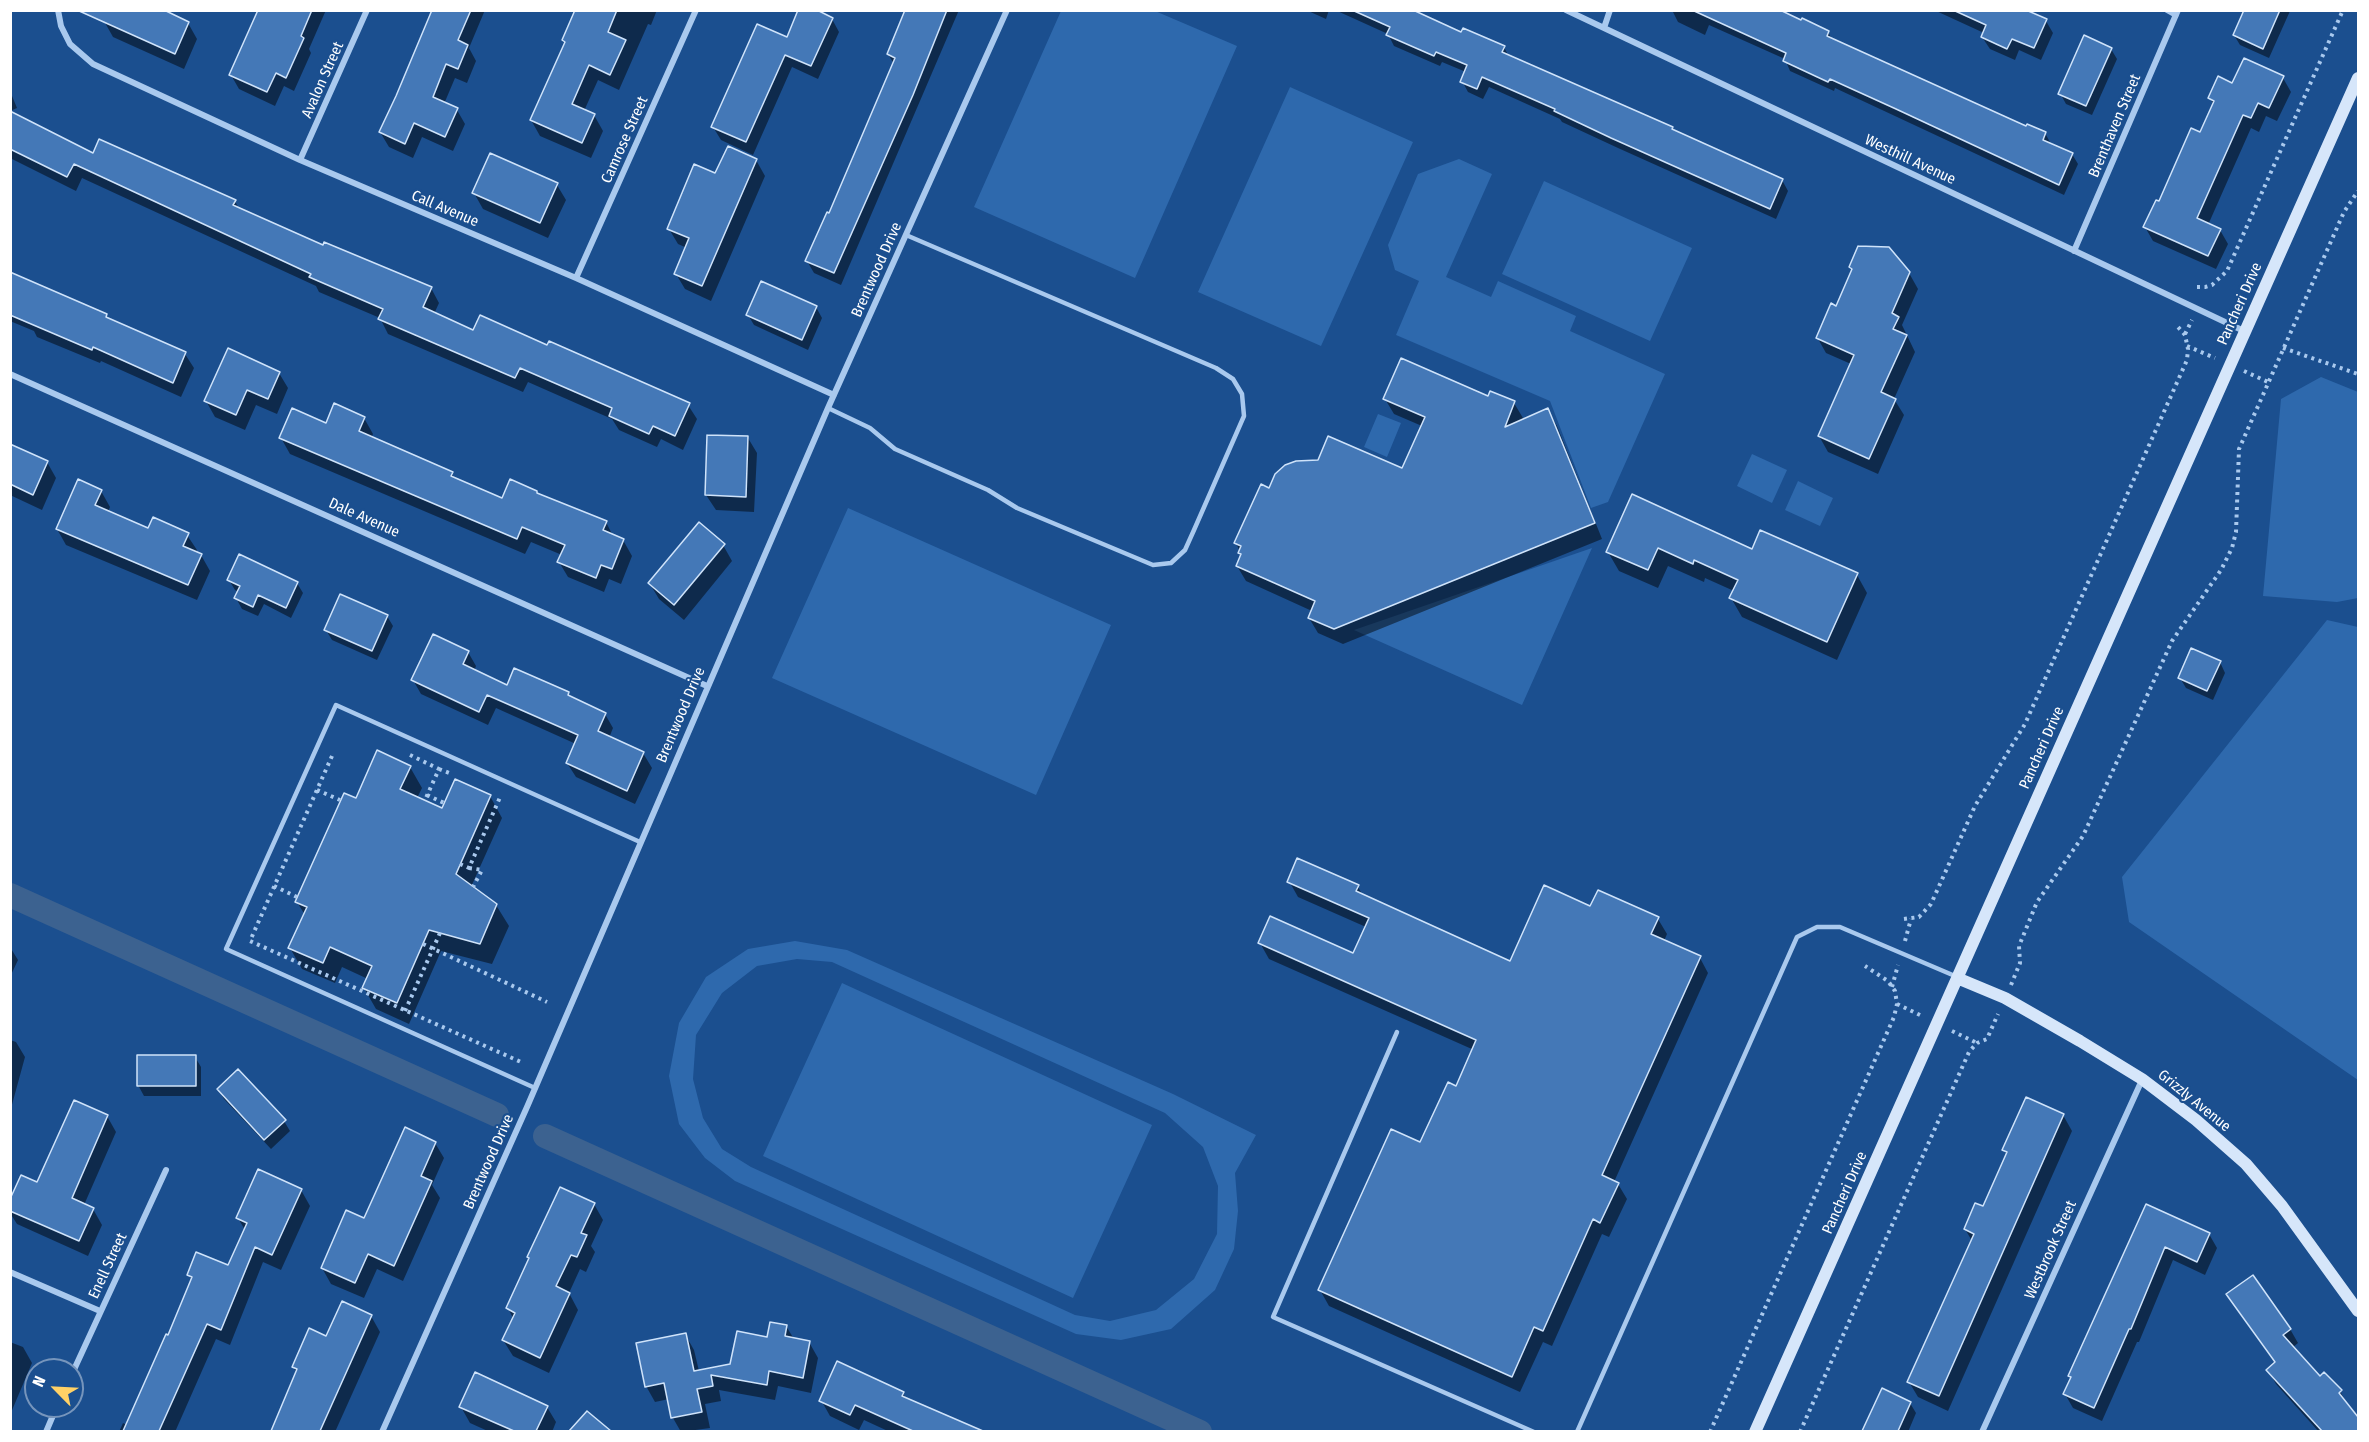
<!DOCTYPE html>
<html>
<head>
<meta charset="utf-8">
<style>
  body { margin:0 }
  #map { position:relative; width:2369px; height:1442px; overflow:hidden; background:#1b4f8f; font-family:"Fira Sans Condensed",sans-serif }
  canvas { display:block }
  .frame { position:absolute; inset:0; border:12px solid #fff; pointer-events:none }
  .north { position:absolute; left:24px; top:1358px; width:60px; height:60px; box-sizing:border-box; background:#1b4f8f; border:2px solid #7695bc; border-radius:50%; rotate:294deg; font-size:16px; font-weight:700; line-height:24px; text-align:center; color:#fff }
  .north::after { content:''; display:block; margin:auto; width:21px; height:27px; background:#ffd166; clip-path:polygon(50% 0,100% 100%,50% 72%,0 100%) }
</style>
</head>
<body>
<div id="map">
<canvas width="2369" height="1442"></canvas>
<div class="frame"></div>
<div class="north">N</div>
</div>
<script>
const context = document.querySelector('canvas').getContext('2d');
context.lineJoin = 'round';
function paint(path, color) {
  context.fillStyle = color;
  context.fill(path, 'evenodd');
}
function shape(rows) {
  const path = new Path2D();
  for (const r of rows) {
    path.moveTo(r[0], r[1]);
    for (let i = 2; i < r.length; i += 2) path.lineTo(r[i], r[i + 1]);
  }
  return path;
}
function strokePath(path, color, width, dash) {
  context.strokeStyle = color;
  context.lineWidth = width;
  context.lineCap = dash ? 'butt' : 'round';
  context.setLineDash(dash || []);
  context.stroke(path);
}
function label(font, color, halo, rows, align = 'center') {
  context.font = font + ' "Fira Sans Condensed",sans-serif';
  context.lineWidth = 4.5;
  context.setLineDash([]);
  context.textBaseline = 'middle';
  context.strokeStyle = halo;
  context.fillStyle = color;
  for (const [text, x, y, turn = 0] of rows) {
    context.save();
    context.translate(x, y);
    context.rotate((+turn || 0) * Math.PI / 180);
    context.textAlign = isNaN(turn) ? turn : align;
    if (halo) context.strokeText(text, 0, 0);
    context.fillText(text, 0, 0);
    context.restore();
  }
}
paint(shape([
  [1061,11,1155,11,1237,46,1135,278,974,207],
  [1290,87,1413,142,1321,346,1198,292],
  [1459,159,1492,174,1446,277,1491,297,1498,281,1576,316,1570,331,1665,374,1608,502,1591,508,1550,401,1396,335,1419,281,1395,270,1388,245,1418,174],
  [1544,181,1692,248,1650,341,1502,274],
  [2321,377,2358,392,2358,598,2337,602,2263,596,2281,399],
  [1378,414,1401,423,1387,457,1364,447],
  [1752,454,1787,470,1772,503,1737,486],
  [1798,481,1833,498,1820,526,1785,510],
  [848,508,1111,625,1036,795,772,678],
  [1592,548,1522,705,1354,630],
  [2327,620,2358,627,2358,1080,2129,922,2122,877],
  [795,941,847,950,1173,1094,1256,1135,1235,1173,1238,1211,1234,1249,1215,1290,1171,1329,1121,1340,1076,1334,735,1181,705,1158,679,1124,669,1076,679,1023,706,977,748,949],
  [797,959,832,962,1165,1113,1203,1147,1218,1186,1217,1234,1194,1279,1156,1310,1110,1321,1075,1315,751,1167,722,1149,703,1118,693,1079,696,1035,722,993,757,966],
  [842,983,1152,1125,1073,1298,763,1156]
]), '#2e69ad');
paint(shape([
  [277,10,326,10,309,49,311,53,294,91,284,86,275,106,239,89,231,75],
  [435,10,485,10,469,48,476,61,467,83,455,78,444,104,457,110,465,124,453,151,422,137,413,158,389,147,380,132],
  [576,10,657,10,651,25,648,24,619,90,598,80,584,111,594,115,603,131,591,158,540,136,531,120,565,44,563,40],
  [907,10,959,10,841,285,814,273,807,261,829,215,894,64,888,54],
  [1306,10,1329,10,1326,19],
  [1335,10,1409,10,1462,34,1504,47,1509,57,1672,128,1674,131,1782,180,1788,191,1776,219,1618,148,1562,122,1560,119,1489,87,1483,99,1468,92,1462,81,1466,72,1442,62,1440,66,1394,46,1388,34],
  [1672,10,1778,10,1828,32,1833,41,2027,128,2045,133,2051,144,2072,154,2078,164,2064,195,1835,88,1834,91,1790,71,1785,59,1709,25,1705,35,1678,22],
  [1934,10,2024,10,2046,21,2053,33,2041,60,2019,50,2015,60,1990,49,1982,37,1984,33],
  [2245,10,2290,11,2269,58,2240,45,2234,35],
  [832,19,839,32,818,79,792,67,753,155,721,140,713,127,787,39],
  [104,21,188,23,197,39,184,69,113,37],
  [2111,49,2117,59,2092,115,2066,104,2060,93],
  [2283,78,2291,92,2277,121,2266,116,2259,132,2251,128,2208,225,2220,230,2228,244,2216,269,2153,241,2145,227,2201,134,2214,106,2210,98,2233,85],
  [10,91,17,108,10,111],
  [10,121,94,155,235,201,239,209,324,247,431,288,439,303,434,314,474,332,548,347,688,405,697,419,683,450,661,439,657,447,619,430,612,419,528,382,523,392,388,334,380,318,319,292,316,286,82,178,76,191,10,158],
  [756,160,765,176,711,301,685,289,676,274,687,248,678,244,669,229,716,175],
  [557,185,566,200,548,238,483,209,474,193],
  [1850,267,1909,273,1918,289,1902,325,1915,352,1894,399,1904,415,1878,474,1828,452,1819,436,1851,364,1826,353,1817,337,1837,308,1853,272],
  [10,273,106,315,109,320,185,354,194,368,181,397,101,361,100,363,37,337,34,331,10,321],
  [816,307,822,318,808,350,754,325,748,315],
  [279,373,288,388,277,414,256,405,245,430,215,417,206,401],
  [1489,398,1514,403,1523,418,1522,421,1548,410,1557,426,1602,539,1343,644,1318,633,1309,618,1312,611,1246,581,1237,566,1242,556,1236,543,1270,490,1403,469,1422,426,1394,414,1385,399],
  [364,418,373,434,371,438,452,474,455,479,502,499,538,495,606,522,613,536,623,540,632,556,621,584,609,579,604,592,568,577,559,562,562,555,531,542,525,554,290,454,281,438,326,425],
  [748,438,757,453,754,512,716,510,706,495],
  [10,445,47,462,56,478,42,510,10,495],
  [101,491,110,507,108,512,149,530,187,535,197,550,195,553,201,555,210,571,197,600,66,545,57,529],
  [1633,496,1753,551,1857,575,1867,593,1837,660,1742,617,1731,598,1734,591,1705,578,1704,582,1668,566,1658,588,1619,571,1608,552],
  [723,545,732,561,684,620,659,599,650,584],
  [229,580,297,583,303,593,291,618,264,604,258,616,242,609,236,598,239,592,235,590],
  [387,616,393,626,377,660,332,640,326,630],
  [468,652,476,666,474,671,508,687,568,693,571,698,605,714,613,728,609,738,643,753,652,768,635,804,576,777,567,763,576,744,496,708,488,725,421,694,413,680],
  [2220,662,2225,673,2213,700,2186,688,2180,678],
  [410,767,422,788,417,798,443,810,490,796,502,818,471,887,496,905,509,926,492,964,441,951,409,1024,376,1009,364,988,368,979,342,967,335,983,302,969,290,948,305,915,297,902,356,800],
  [1289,881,1358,887,1363,896,1511,963,1591,908,1658,919,1667,934,1664,941,1700,958,1708,973,1614,1182,1618,1184,1627,1199,1609,1237,1602,1234,1552,1346,1543,1342,1520,1392,1329,1306,1320,1290,1421,1144,1457,1088,1474,1050,1269,959,1260,943,1354,955,1366,927,1298,897],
  [10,947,18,960,10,977],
  [10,1040,16,1042,25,1057,10,1112],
  [195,1057,201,1067,201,1096,144,1096,138,1085],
  [218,1089,284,1121,290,1131,271,1149,224,1099],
  [2063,1115,2072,1131,1948,1411,1918,1397,1909,1382,1972,1241,1965,1229,1984,1208,2007,1155,2004,1149],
  [107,1116,116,1132,84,1205,93,1209,102,1225,88,1256,17,1224,10,1213,10,1202,38,1184],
  [435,1143,444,1158,432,1185,440,1198,403,1281,377,1269,364,1298,331,1284,322,1268],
  [301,1190,310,1206,281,1270,263,1262,230,1345,216,1339,175,1432,119,1432,123,1423,127,1425,169,1337,192,1280,189,1275,229,1267,245,1230,238,1218],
  [594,1204,603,1220,591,1246,595,1252,586,1272,580,1269,569,1293,578,1310,549,1373,513,1356,503,1340,513,1318,508,1308],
  [2146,1206,2209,1234,2217,1248,2205,1275,2173,1260,2139,1342,2137,1342,2102,1421,2073,1408,2065,1394,2072,1379,2069,1376],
  [2236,1308,2290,1329,2298,1343,2292,1348,2320,1378,2340,1391,2348,1406,2358,1419,2358,1432,2319,1432,2276,1384,2268,1370,2275,1363],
  [371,1316,380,1332,335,1432,273,1432,297,1373,293,1367,327,1338],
  [786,1326,794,1339,809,1342,818,1358,811,1393,778,1386,775,1400,719,1390,721,1401,705,1404,710,1428,681,1432,673,1418,669,1399,655,1402,646,1386,685,1334,694,1350,699,1371,732,1365],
  [10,1342,23,1347,32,1363,10,1415],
  [1882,1390,1910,1403,1916,1413,1908,1432,1864,1432],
  [903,1393,906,1399,979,1432,890,1432,864,1420,859,1430,830,1416,821,1400],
  [461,1407,547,1407,556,1422,552,1432,490,1432,470,1423],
  [587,1413,609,1432,571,1432]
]), '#0007');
strokePath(shape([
  [10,895,497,1115],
  [545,1136,1200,1432]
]), '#3c6290', 24);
const building = shape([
  [77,10,164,10,189,22,175,54,77,10],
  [258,10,312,10,301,36,304,38,286,78,276,73,267,92,229,75,258,10],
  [432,10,471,10,458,40,468,45,458,69,446,64,433,97,458,108,445,137,414,123,405,144,379,132,396,96,432,10],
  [575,10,617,10,608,32,626,40,610,75,589,65,572,104,595,114,582,143,530,120,565,42,562,40,575,10],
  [798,10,817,10,833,18,811,66,785,55,746,142,711,127,757,24,787,37,798,10],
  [905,10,947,10,913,95,834,273,805,261,827,212,829,213,895,58,887,54,905,10],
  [1352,10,1413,10,1461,32,1463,28,1505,46,1502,52,1673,127,1672,129,1783,179,1770,209,1611,138,1554,111,1555,109,1482,77,1477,89,1460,82,1467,65,1436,52,1434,56,1386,35,1390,27,1352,10],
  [1692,10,1780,10,1801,20,1802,18,1829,31,1827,36,2026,126,2027,124,2046,132,2043,140,2073,153,2059,185,1896,109,1830,79,1828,82,1783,61,1786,53,1692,10],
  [1953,10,2026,10,2047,19,2034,48,2012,39,2007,49,1981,37,1986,25,1953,10],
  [2244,10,2280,10,2263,49,2233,35,2244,10],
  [2084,35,2112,48,2086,106,2058,94,2084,35],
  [2244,58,2284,76,2269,108,2258,103,2251,118,2243,115,2197,218,2221,229,2208,256,2143,227,2156,200,2159,201,2191,128,2200,132,2214,101,2208,98,2218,76,2232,83,2244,58],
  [10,111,93,153,99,139,236,200,233,205,323,245,324,242,432,287,423,307,473,330,480,315,547,345,549,341,690,403,675,436,653,426,649,434,609,416,612,408,520,368,515,378,378,319,383,309,309,277,311,274,74,164,67,177,10,149,10,111],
  [728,146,757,159,702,286,674,274,689,238,667,229,694,164,715,173,728,146],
  [490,153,558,183,540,223,472,193,490,153],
  [1858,246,1889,247,1910,272,1892,313,1899,317,1893,329,1907,335,1881,392,1896,399,1869,459,1818,436,1854,355,1816,338,1831,303,1836,306,1852,269,1849,267,1858,246],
  [10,272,107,314,106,317,186,352,173,383,93,347,92,350,10,315,10,272],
  [761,281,817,306,802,340,746,315,761,281],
  [228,348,280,372,268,399,247,390,236,415,204,401,228,348],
  [1401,358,1488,396,1490,391,1515,401,1505,427,1548,408,1595,523,1334,629,1308,618,1315,601,1236,566,1241,554,1238,553,1241,546,1234,543,1261,484,1269,488,1275,474,1285,465,1296,461,1318,460,1328,436,1402,468,1425,417,1383,399,1401,358],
  [334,403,365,417,359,431,453,472,451,476,502,498,510,479,537,491,537,493,607,521,603,530,624,539,612,569,601,565,596,578,557,562,565,545,522,527,517,539,279,438,292,408,326,423,334,403],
  [707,435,748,436,746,497,705,495,707,435],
  [10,444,48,461,33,495,10,484,10,444],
  [78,479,102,490,95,505,148,528,153,517,189,533,183,546,202,554,188,585,56,529,78,479],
  [1632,494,1752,549,1760,530,1858,573,1827,642,1729,598,1738,580,1694,560,1693,564,1658,548,1648,570,1606,552,1632,494],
  [699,522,725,544,674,605,648,583,699,522],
  [239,554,298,582,286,608,258,595,253,607,234,598,240,586,227,580,239,554],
  [340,594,388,615,372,651,324,630,340,594],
  [433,634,469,651,463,664,507,685,514,668,569,692,568,695,606,713,598,731,644,752,627,791,566,763,578,735,487,695,479,712,411,680,433,634],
  [2191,648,2221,661,2207,691,2178,678,2191,648],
  [377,750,411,766,400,789,442,808,455,779,491,795,456,874,497,904,480,944,429,930,397,1003,362,988,372,966,330,947,323,963,288,948,307,907,295,902,344,793,356,798,377,750],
  [1297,858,1359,885,1356,891,1510,961,1544,885,1590,906,1598,890,1659,917,1651,934,1701,956,1602,1175,1619,1183,1600,1223,1593,1219,1543,1331,1534,1327,1512,1377,1318,1290,1391,1129,1420,1142,1448,1082,1456,1086,1476,1040,1258,943,1270,916,1353,953,1369,918,1287,882,1297,858],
  [137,1055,196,1055,196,1086,137,1086,137,1055],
  [238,1069,286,1120,264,1140,217,1089,238,1069],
  [2026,1097,2064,1114,1939,1396,1907,1382,1974,1234,1964,1229,1975,1203,1983,1206,2007,1152,2002,1150,2026,1097],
  [74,1100,108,1115,72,1198,94,1208,79,1241,10,1211,10,1199,21,1175,37,1182,74,1100],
  [405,1127,436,1142,421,1176,432,1181,394,1266,368,1254,355,1283,321,1268,346,1210,364,1218,405,1127],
  [258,1169,302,1189,272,1255,255,1247,221,1330,207,1324,159,1431,123,1431,166,1334,168,1335,192,1277,187,1275,196,1252,228,1265,247,1223,236,1218,258,1169],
  [560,1187,595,1203,581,1233,587,1235,577,1257,571,1255,556,1286,570,1293,540,1358,502,1340,515,1313,506,1308,529,1258,527,1257,560,1187],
  [2146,1204,2210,1233,2197,1262,2165,1247,2131,1329,2129,1329,2094,1408,2063,1394,2071,1377,2068,1376,2146,1204],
  [2253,1275,2291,1329,2283,1335,2320,1376,2324,1372,2342,1390,2339,1393,2358,1417,2358,1431,2322,1431,2266,1370,2275,1362,2226,1294,2253,1275],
  [342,1301,372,1315,320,1431,271,1431,297,1369,292,1367,309,1328,326,1336,342,1301],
  [770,1322,787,1325,785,1336,810,1341,803,1378,769,1371,767,1385,711,1375,713,1386,697,1389,702,1412,671,1418,664,1383,645,1387,636,1343,686,1333,694,1371,730,1364,737,1331,767,1337,770,1322],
  [837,1361,904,1392,902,1396,983,1431,913,1431,855,1405,850,1415,819,1401,837,1361],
  [475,1372,548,1406,536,1431,514,1431,459,1407,475,1372],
  [1882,1388,1911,1402,1898,1431,1862,1431,1882,1388],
  [587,1411,611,1431,569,1431,587,1411]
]);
paint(building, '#4478b7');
strokePath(building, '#cfe3fa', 1.5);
strokePath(shape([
  [2197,287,2205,287,2212,285,2227,271,2343,10],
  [2185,334,2192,320],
  [2187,346,2215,358],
  [2283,348,2358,374],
  [2244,371,2268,382],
  [410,755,439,769,425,800],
  [332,756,250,941,521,1062],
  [439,769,452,774],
  [317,790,340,800],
  [427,795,444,803],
  [460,864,469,868,501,795],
  [469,868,482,870,473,887],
  [274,886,297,897],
  [1904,919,1919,917,1931,904,1975,806,2025,724,2187,360,2188,349,2185,335,2178,327],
  [1905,941,1911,919],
  [423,944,547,1002],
  [2011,985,2020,963,2019,946,2037,902,2083,836,2172,641,2221,570,2232,548,2236,532,2239,449,2344,212,2358,191],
  [1892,987,1898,965],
  [1897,1004,1924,1017],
  [405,1011,440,933],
  [1952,1031,1977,1043],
  [1710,1432,1894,1017,1897,1004,1895,991,1888,981,1865,966],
  [1800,1432,1969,1052,1977,1043,1987,1039,1998,1014]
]), '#a9c9ee', 4, [3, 4.5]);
strokePath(shape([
  [828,408,870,428,895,449,988,490,1017,508,1153,565,1171,563,1185,550,1194,530,1244,416,1242,394,1233,379,1216,368,906,235],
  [1397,1032,1273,1317,1534,1432],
  [535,1088,226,949,336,705,640,842],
  [1577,1432,1797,937,1817,927,1840,927,1955,976]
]), '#a9c9ee', 4.5);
strokePath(shape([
  [58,10,61,26,70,44,93,64,300,160,576,278,834,395],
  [1566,10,2244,331],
  [2167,10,2176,15],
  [1604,28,1610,10],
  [300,160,367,10],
  [2074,251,2178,10],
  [576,278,696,10],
  [10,374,707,686],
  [10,1272,100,1311],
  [72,1374,166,1170],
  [46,1432,57,1406],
  [382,1432,527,1107,828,408,1007,10],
  [1982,1432,2142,1080]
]), '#a9c9ee', 6);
strokePath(shape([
  [1957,978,2005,998,2080,1041,2142,1079,2196,1120,2246,1164,2282,1206,2358,1311],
  [1755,1432,2358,78]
]), '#d6e6fa', 12);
label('15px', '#fff', '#1b4f8f', [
  ["Avalon Street",323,80,-66],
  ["Brenthaven Street",2115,126,-67],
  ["Camrose Street",625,140,-66],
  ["Westhill Avenue",1910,160,25],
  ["Call Avenue",445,209,23],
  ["Brentwood Drive",877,270,-66],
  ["Pancheri Drive",2240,304,-66],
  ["Dale Avenue",364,518,24],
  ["Brentwood Drive",681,715,-67],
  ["Pancheri Drive",2042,748,-66],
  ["Grizzly Avenue",2194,1101,39],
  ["Brentwood Drive",489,1162,-66],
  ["Pancheri Drive",1845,1193,-66],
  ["Westbrook Street",2051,1250,-66],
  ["Enell Street",108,1266,-65]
]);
</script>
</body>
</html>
